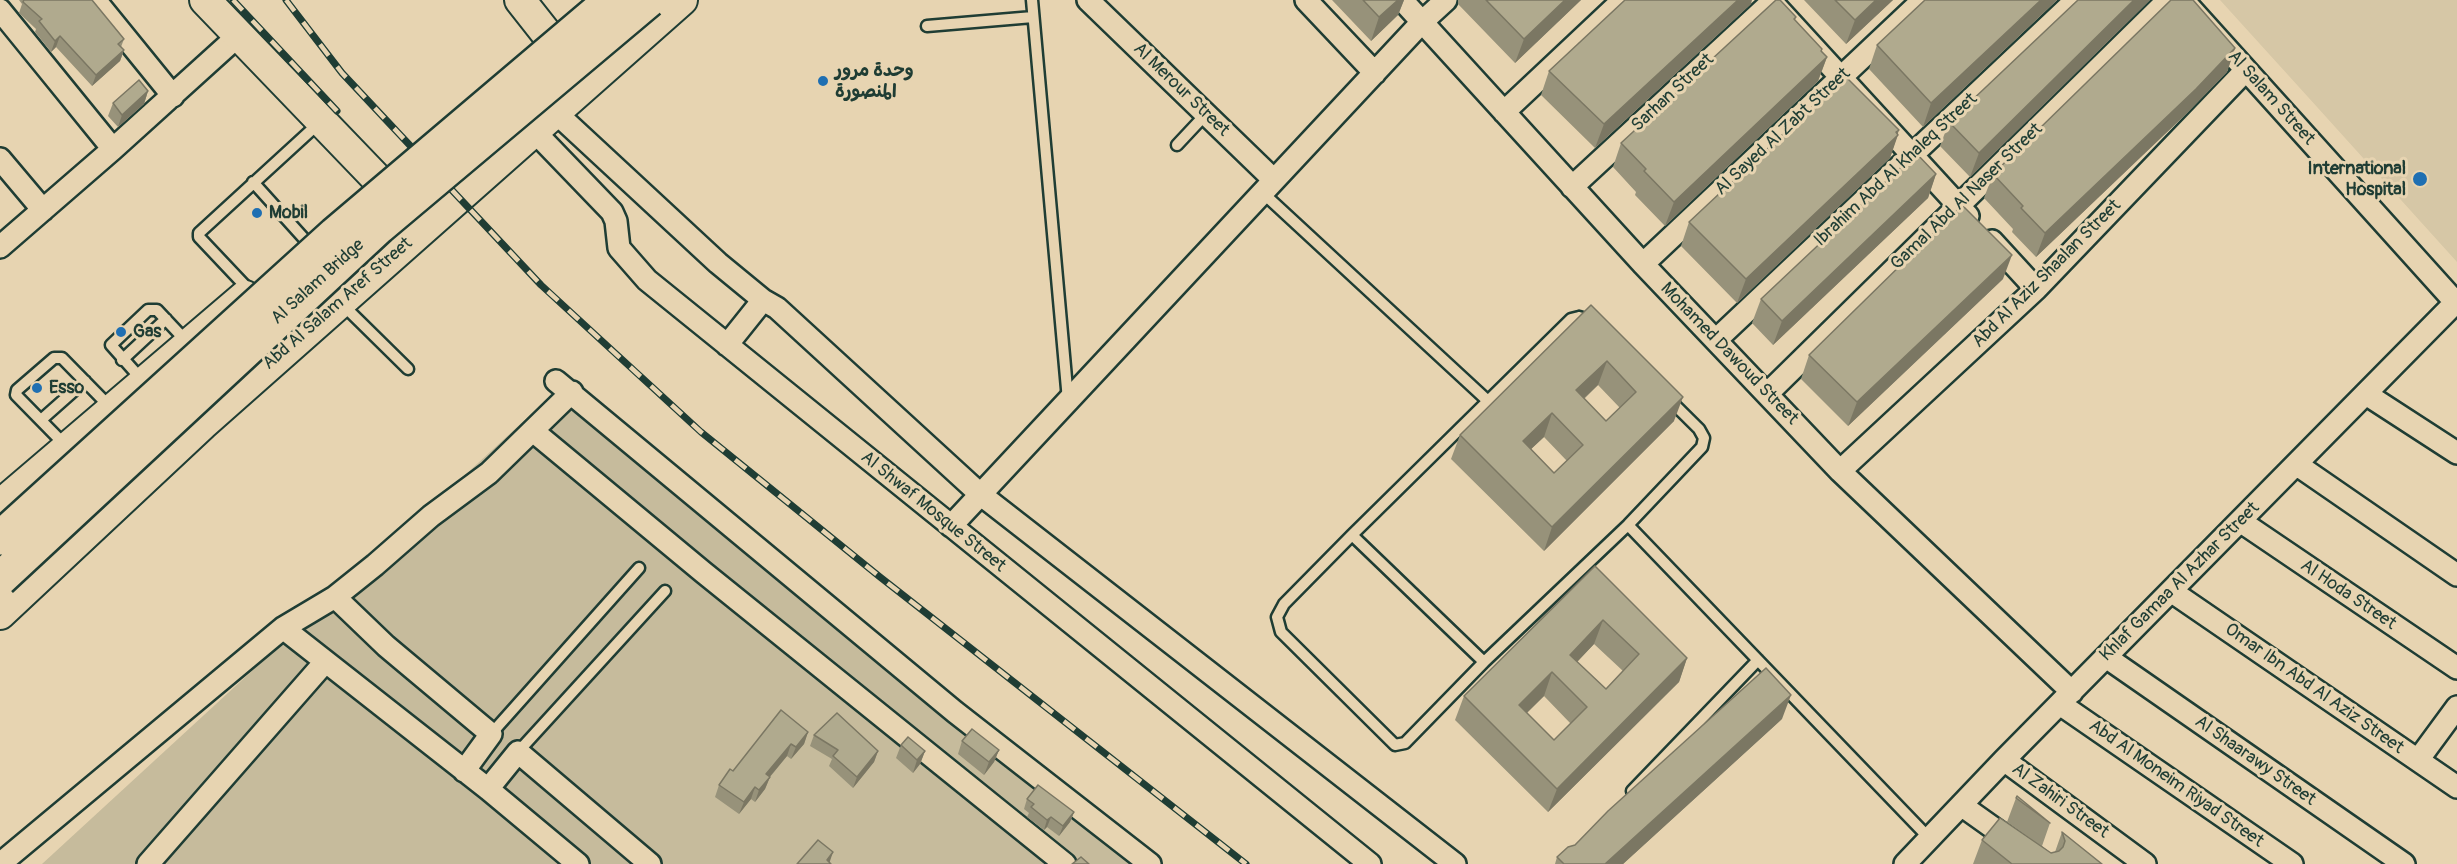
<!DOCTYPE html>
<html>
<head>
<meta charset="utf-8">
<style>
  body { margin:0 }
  canvas { display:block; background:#e7d4b1 }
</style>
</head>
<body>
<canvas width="2457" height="864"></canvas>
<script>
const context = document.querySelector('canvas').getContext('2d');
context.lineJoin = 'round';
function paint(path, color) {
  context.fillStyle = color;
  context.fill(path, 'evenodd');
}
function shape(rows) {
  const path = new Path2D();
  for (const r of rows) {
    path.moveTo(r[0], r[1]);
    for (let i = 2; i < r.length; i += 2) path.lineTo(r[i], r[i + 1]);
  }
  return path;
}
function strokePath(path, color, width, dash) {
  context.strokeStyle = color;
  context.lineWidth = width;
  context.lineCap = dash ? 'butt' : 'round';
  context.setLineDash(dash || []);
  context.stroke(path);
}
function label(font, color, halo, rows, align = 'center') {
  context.font = font + ' Pangolin,"Playpen Sans Arabic",sans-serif';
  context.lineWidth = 6;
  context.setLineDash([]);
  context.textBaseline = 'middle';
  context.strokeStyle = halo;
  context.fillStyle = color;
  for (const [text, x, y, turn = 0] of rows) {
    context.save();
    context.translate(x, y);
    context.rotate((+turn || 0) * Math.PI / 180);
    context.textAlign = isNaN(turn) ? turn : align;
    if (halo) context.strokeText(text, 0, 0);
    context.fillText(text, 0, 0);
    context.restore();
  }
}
paint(shape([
  [2220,0,2457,0,2457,262,2308,97]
]), '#d6c7a6');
paint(shape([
  [552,395,1151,864,42,864]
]), '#c6bb9c');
const service = shape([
  [1032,0,1068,400],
  [927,26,1033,17],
  [1177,145,1206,114],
  [253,182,308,243],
  [1263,193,1489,402],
  [250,291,199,237,199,233,319,123],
  [342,304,408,369],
  [1579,317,1589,320,1699,429,1704,438,1702,447,1628,525,1484,662,1405,743,1395,745,1281,632,1277,617,1284,604,1352,535,1571,319,1579,317],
  [122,360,166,319],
  [143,381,111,345,148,310,157,310,188,343],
  [41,420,85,381],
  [67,447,16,395,17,390,54,358,62,358,111,408],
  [1628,525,1930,839],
  [1352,535,1484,662],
  [491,734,639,568],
  [518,752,665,591],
  [1632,791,1758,660]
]);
const minor = shape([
  [95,0,173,96],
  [1088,0,1274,180],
  [1306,0,1375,73],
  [1402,0,1643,264,1840,471,2072,692],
  [1770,0,1968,216],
  [2183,0,2457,304],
  [0,10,113,149],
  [554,111,718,263,763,300],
  [1504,112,1623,0],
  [533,130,612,212,616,221,619,248,647,280,1370,864],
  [0,159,43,210],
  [1572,187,1774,0],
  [1992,241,2036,289],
  [0,247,113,149,239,35],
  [1643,264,1923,0],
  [1716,340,2076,0],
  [727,345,763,300,777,308,980,494,1455,864],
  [556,381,955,712,1150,864],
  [1767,394,2168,0],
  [2366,394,2457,453],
  [533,431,703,572,1065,864],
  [2296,464,2457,575],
  [1840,471,2036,289,2246,70],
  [2240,521,2457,668],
  [951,526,1422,22,1446,0],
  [2171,591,2457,787],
  [335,597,386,646,491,734,464,771],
  [283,628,488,789,578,864],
  [2106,657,2404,864],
  [2060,704,2292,864],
  [2004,760,2145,864],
  [2418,760,2457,707],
  [488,789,518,752,650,864],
  [1961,805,2044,864],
  [0,864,283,628,335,597,375,565,431,516,489,473,572,392],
  [148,864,325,662],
  [1905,864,2004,760,2457,301]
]);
const secondary = shape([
  [205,0,380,182],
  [520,0,572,66],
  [0,505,245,296],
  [0,614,203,424,682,0]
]);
strokePath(service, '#1f3d34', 15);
strokePath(minor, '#1f3d34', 26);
strokePath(secondary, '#1f3d34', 34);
strokePath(service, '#e7d4b1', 10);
strokePath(minor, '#e7d4b1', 21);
strokePath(secondary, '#e7d4b1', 30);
const rail = shape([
  [233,0,337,111],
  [286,0,342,73,541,285,701,432,880,577,1246,864]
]);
strokePath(rail, '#1f3d34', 7);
strokePath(rail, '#e7d4b1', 4.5, [14]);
const primaryBridge = shape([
  [0,538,335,234,611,0],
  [0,579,379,227,649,0]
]);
strokePath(primaryBridge, '#1f3d34', 38, []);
strokePath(primaryBridge, '#e7d4b1', 33);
paint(shape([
  [19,0,92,0,124,39,121,47,124,50,120,61,92,86,56,47,51,52,35,32,36,29,19,13,22,4],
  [1332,0,1404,0,1398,15,1371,41],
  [1458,0,1581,0,1515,63,1458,4],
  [1804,0,1893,0,1846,44],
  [1925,0,2057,0,1923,127,1869,69,1877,45],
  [2078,0,2150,0,1970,177,1940,146,1949,122],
  [1751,4,1595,148,1541,95,1549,71],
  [1796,17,1795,20,1827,57,1818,81,1665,226,1635,195,1636,192,1613,167,1621,143],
  [2235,48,2227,72,2187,113,2036,257,2012,232,2013,229,1984,198,1993,174],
  [148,91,144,104,118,127,108,116,113,103],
  [1899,130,1890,158,1737,303,1681,246,1689,222],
  [1936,174,1928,198,1773,345,1752,323,1761,299],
  [2003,279,1848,426,1801,379,1809,355],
  [1591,305,1674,421,1544,551,1451,459,1460,435],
  [1598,385,1620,408,1606,421,1584,399],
  [1544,437,1567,461,1554,473,1531,449],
  [1595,566,1687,658,1679,682,1548,812,1455,720,1464,696],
  [1594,644,1623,671,1606,689,1577,662],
  [1544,696,1571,724,1554,740,1527,713],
  [1782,719,1623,864,1555,864,1557,857,1575,845],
  [808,732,804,744,791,759,787,756,770,777,765,789,755,802,751,799,739,814,715,797,719,785,733,771],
  [814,735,878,751,874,762,853,788,829,766,832,759,810,746],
  [962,741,999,750,994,762,984,775,958,754],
  [901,745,925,751,920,764,913,773,896,758],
  [2016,798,2050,823,2042,846,2051,853,2055,852,2062,832,2102,864,1973,864,1982,840,2031,839,2007,822],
  [1027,799,1074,812,1070,822,1059,836,1047,827,1044,830,1027,817,1029,813,1024,809]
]), '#97927a');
paint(shape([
  [1398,0,1404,0,1398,15,1371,41,1379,17],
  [1565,0,1581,0,1515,63,1524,39],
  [1738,0,1752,0,1751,4,1595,148,1604,124],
  [1876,0,1893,0,1846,44,1855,20],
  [2041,0,2057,0,1923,127,1931,103],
  [2134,0,2150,0,1970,177,1979,153],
  [60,36,56,47,51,52,55,41],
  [2235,48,2227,72,2187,113,2036,257,2045,233],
  [1822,49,1815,68,1827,57,1818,81,1665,226,1674,202],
  [124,50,120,61,92,86,96,75],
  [148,91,144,104,118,127,122,115],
  [1899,130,1896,136,1898,135,1890,158,1737,303,1746,279],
  [1936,174,1928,198,1773,345,1782,321],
  [2012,255,2003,279,1848,426,1857,402],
  [1607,361,1598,385,1567,414,1576,390],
  [1683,397,1674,421,1544,551,1552,527],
  [1552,413,1544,437,1514,465,1523,441],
  [1603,620,1594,644,1561,679,1570,655],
  [1687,658,1679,682,1548,812,1557,789],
  [1552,672,1544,696,1510,729,1519,705],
  [1791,695,1782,719,1623,864,1605,864],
  [808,732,804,744,791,759,796,747],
  [791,744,787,756,762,786,766,774],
  [999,750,994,762,984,775,989,762],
  [878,751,874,762,853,788,857,777],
  [925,751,920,764,913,773,917,760],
  [770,777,765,789,755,802,759,790],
  [755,787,751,799,739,814,744,802],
  [1074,812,1070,822,1059,836,1063,826],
  [1051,817,1047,827,1044,830,1047,820],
  [833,852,829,864,827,860]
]), '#7b7763');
const building = shape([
  [24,0,92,0,124,39,118,44,124,50,96,75,60,36,55,41,39,21,42,19,23,2,24,0],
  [1363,0,1398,0,1379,17,1363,0],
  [1486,0,1565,0,1524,39,1486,0],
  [1625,0,1738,0,1604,124,1549,71,1625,0],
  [1776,0,1780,0,1796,17,1794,19,1822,49,1821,51,1827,57,1674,202,1644,171,1646,169,1621,143,1776,0],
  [1835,0,1876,0,1855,20,1835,0],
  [1925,0,2041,0,1931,103,1877,45,1925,0],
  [2078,0,2134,0,1979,153,1949,122,2078,0],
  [2171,0,2193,0,2235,48,2196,89,2045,233,2021,208,2023,206,1993,174,2171,0],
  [1845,76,1899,130,1896,132,1898,135,1746,279,1689,222,1845,76],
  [139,80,148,91,122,115,113,103,139,80],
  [1916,153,1936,174,1782,321,1761,299,1916,153],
  [1962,205,2012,255,1857,402,1809,355,1962,205],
  [1591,305,1683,397,1552,527,1460,435,1591,305],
  [1607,361,1636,392,1606,421,1576,390,1607,361],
  [1552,413,1583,445,1554,473,1523,441,1552,413],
  [1595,566,1687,658,1557,789,1464,696,1595,566],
  [1603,620,1639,654,1606,689,1570,655,1603,620],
  [1552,672,1587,707,1554,740,1519,705,1552,672],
  [1766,668,1791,695,1605,864,1564,864,1557,857,1568,847,1575,845,1608,811,1766,668],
  [781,710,808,732,796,747,791,744,766,774,770,777,759,790,755,787,744,802,719,785,730,769,733,771,781,710],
  [837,713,878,751,857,777,833,756,838,750,814,735,837,713],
  [972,729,999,750,989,762,962,741,972,729],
  [908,737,925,751,917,760,901,745,908,737],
  [1038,785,1074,812,1063,826,1051,817,1047,820,1031,807,1034,804,1027,799,1038,785],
  [2017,796,2050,823,2016,798,2017,796],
  [2000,818,2051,853,2059,851,2063,847,2065,841,2062,832,2102,864,2012,864,1982,840,2000,818],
  [818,840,833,852,827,860,831,864,797,864,818,840],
  [1081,857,1089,864,1072,864,1081,857]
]);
paint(building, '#b0aa8e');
strokePath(building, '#7b7763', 1.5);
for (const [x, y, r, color] of [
  [823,81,6,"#1f6fb2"],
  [2420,179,8,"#1f6fb2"],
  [257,213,6,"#1f6fb2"],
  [121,332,6,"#1f6fb2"],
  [37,388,6,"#1f6fb2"]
]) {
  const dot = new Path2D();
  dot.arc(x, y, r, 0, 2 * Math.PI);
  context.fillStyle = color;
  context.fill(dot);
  strokePath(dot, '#e7d4b1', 2);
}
label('bold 18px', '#1f3d34', '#e7d4b1', [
  ["وحدة مرور",835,71],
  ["المنصورة",835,92],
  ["International",2406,169,"right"],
  ["Hospital",2406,190,"right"],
  ["Mobil",269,213],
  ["Gas",133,332],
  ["Esso",49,388]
], 'left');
label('18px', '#1f3d34', '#e7d4b1', [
  ["Al Merour Street",1181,90,44],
  ["Sarhan Street",1673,93,-43],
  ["Al Salam Street",2271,98,48],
  ["Al Sayed Al Zabt Street",1783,132,-43],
  ["Ibrahim Abd Al Khaleq Street",1896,170,-43],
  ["Gamal Abd Al Naser Street",1967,197,-44],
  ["Abd Al Aziz Shaalan Street",2047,274,-45],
  ["Al Salam Bridge",318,282,-42],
  ["Abd Al Salam Aref Street",338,304,-41],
  ["Mohamed Dawoud Street",1729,354,46],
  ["Al Shwaf Mosque Street",933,512,39],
  ["Khlaf Gamaa Al Azhar Street",2180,582,-45],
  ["Al Hoda Street",2348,595,34],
  ["Omar Ibn Abd Al Aziz Street",2314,689,35],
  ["Al Shaarawy Street",2255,761,35],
  ["Abd Al Moneim Riyad Street",2176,784,35],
  ["Al Zahiri Street",2060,801,36]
]);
</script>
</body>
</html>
